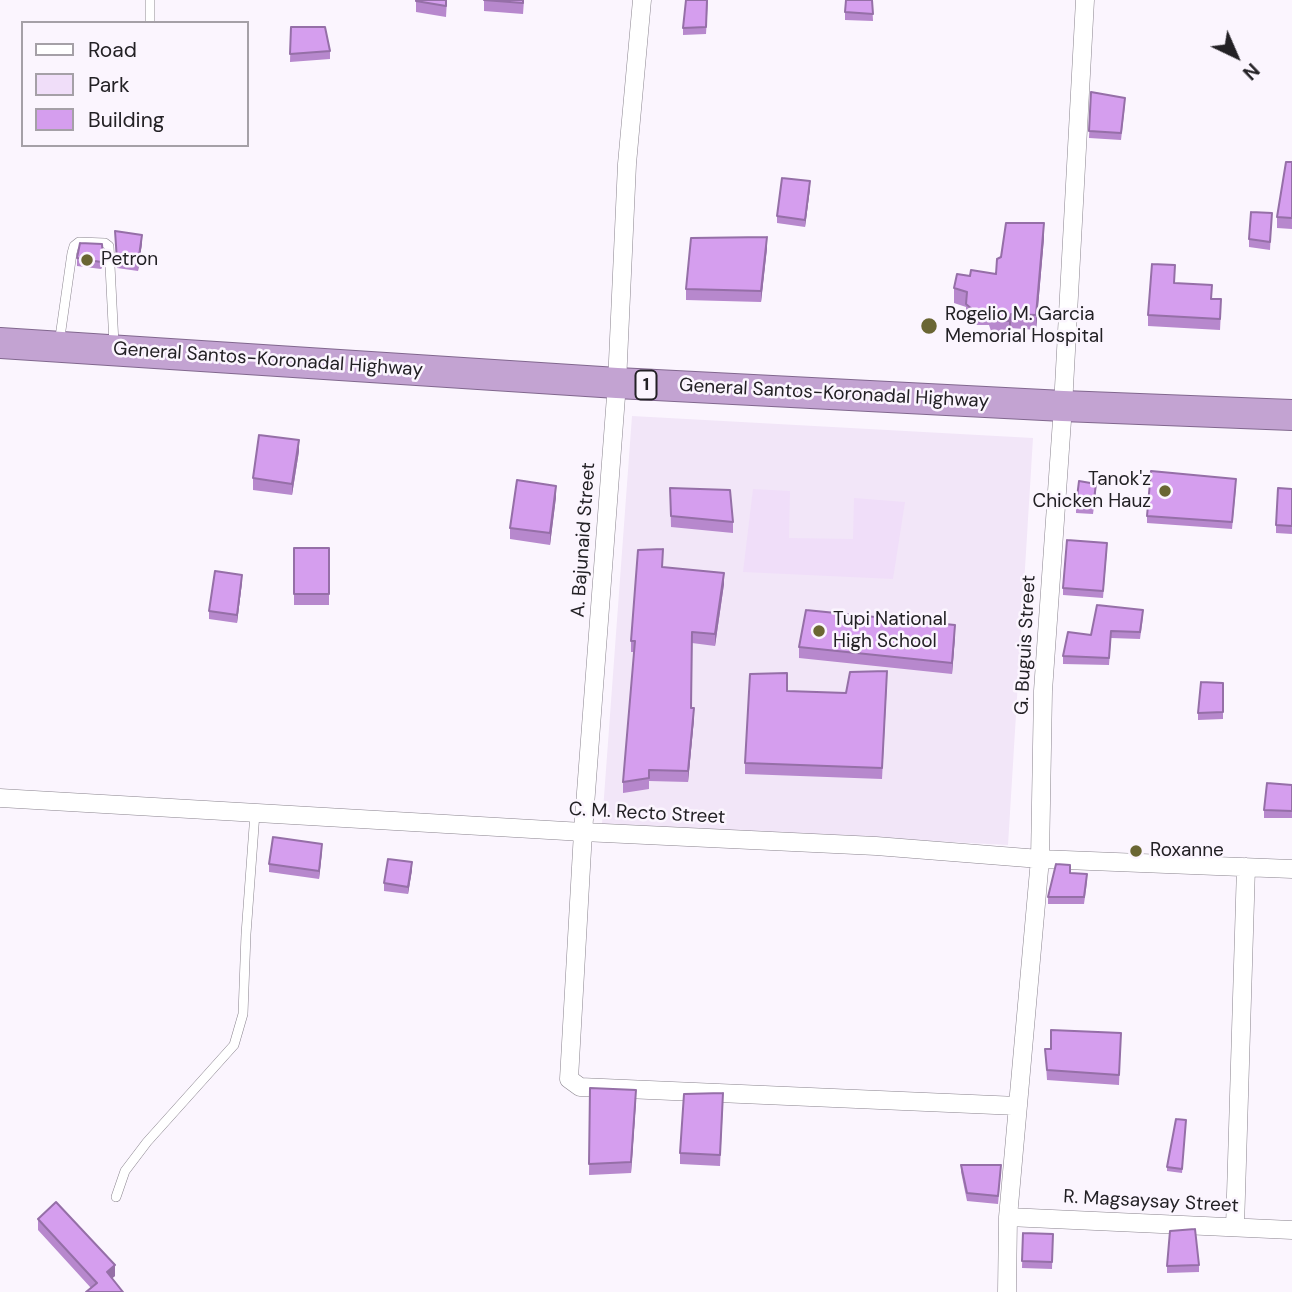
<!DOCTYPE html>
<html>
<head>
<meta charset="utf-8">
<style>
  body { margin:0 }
  #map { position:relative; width:1292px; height:1292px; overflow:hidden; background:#fbf5fe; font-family:"DM Sans",sans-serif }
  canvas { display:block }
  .legend { position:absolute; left:21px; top:21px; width:228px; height:126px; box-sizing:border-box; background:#fbf5fe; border:2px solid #a5a0a7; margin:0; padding:9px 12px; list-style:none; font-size:21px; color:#232125 }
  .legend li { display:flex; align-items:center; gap:14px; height:35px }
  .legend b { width:35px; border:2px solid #a5a0a7 }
  .north { position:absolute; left:1201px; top:21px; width:70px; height:70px; -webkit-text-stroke:5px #fbf5fe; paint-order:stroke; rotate:136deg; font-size:19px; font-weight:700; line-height:28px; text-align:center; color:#232125 }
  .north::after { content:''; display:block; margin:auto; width:24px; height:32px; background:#232125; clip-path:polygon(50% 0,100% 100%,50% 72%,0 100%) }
</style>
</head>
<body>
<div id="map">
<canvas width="1292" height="1292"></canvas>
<ul class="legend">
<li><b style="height:9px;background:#fff"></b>Road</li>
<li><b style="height:19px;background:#f0def9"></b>Park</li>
<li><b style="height:19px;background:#d59eee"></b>Building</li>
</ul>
<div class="north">N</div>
</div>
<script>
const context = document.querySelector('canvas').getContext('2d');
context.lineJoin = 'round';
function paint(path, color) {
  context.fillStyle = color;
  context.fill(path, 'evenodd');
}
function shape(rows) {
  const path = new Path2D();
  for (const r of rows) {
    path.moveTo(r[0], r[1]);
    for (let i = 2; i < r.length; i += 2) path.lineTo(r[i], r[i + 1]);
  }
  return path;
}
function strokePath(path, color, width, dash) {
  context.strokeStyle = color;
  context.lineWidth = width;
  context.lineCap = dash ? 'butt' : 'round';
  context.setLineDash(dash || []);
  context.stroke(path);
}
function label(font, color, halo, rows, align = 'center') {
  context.font = font + ' "DM Sans",sans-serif';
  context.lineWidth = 5;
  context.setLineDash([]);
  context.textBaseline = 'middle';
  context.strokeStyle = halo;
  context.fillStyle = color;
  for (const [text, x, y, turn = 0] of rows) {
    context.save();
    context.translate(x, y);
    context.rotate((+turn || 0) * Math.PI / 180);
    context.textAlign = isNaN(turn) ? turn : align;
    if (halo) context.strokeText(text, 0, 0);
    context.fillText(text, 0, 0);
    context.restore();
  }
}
paint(shape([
  [632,416,1033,438,1008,845,602,824]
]), '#f2e6f8');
paint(shape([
  [753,489,790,491,789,538,853,539,854,498,905,502,893,579,743,572]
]), '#f0def9');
const service = shape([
  [150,23,150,0],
  [59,344,72,253,74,246,79,242,105,243,109,246,114,344],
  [116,1197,125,1171,147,1142,234,1045,243,1014,246,934,255,813]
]);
const minor = shape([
  [642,0,627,164,617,383,583,832,569,1079,580,1087,1018,1106],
  [0,798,583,832,876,846,1040,859,1292,869],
  [1008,1217,1292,1230],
  [1235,1227,1246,867],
  [1007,1292,1008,1217,1040,859,1043,691,1063,406,1085,0]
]);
const trunk = shape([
  [0,343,617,383,1063,406,1292,415]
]);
strokePath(service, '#8a848e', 10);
strokePath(minor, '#8a848e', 19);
strokePath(trunk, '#81678e', 32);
strokePath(service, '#fff', 9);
strokePath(minor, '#fff', 18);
strokePath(trunk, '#c3a3d2', 30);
paint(shape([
  [416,0,447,0,446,17,416,12],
  [484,0,524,0,523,14,484,11],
  [708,0,706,34,683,35,683,28],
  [872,0,873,21,845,20,845,12],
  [291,27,330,51,330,59,290,62],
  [1091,92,1125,105,1121,140,1089,138],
  [1292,162,1292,229,1277,228,1277,217],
  [810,188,805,227,777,223,777,216],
  [1272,213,1270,250,1249,247,1249,239],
  [1044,238,1036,330,1011,328,1009,336,992,334,989,325,973,325,966,318,966,307,954,303,954,288,996,274],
  [115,239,142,243,138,271,117,268],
  [102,244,103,265,101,269,77,266,77,258],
  [767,248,761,302,686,300,686,289],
  [1175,283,1211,299,1221,310,1220,330,1148,326,1148,315],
  [299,451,292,495,253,490,253,478],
  [1236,487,1232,529,1147,523,1147,516],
  [670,488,733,522,733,533,671,527],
  [1292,489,1292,534,1276,533,1276,525],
  [1096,492,1093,514,1076,513,1076,505],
  [556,497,550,545,510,539,510,528],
  [294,548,329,548,329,605,294,605],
  [1107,550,1103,598,1063,595,1063,588],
  [663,567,724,584,715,646,692,643,691,708,694,719,688,782,649,781,649,789,623,793,623,782,634,652,631,652,631,641],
  [242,582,237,623,209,619,209,611],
  [1143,617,1140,639,1111,638,1109,665,1063,664,1063,656,1091,635],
  [955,636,952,674,799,658,799,647],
  [887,682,882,779,745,774,745,763,846,693],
  [1223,683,1223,719,1198,720,1198,713],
  [1292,785,1292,818,1264,818,1264,810],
  [322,851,319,879,269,872,269,864],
  [412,870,408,894,384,891,384,883],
  [1070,873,1087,882,1084,904,1048,904,1048,897],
  [1121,1033,1119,1085,1047,1080,1045,1049,1051,1049],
  [590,1088,636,1101,631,1173,589,1175],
  [723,1105,720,1166,680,1164,680,1153],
  [1186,1120,1182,1173,1167,1171,1167,1167],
  [961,1165,1001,1172,998,1204,967,1201,961,1172],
  [38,1219,115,1276,91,1288,38,1230],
  [1023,1233,1053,1234,1052,1269,1022,1268],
  [1199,1265,1199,1272,1167,1273,1167,1266]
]), '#b788cd');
paint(shape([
  [810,181,810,188,805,227,805,220],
  [1044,223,1044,238,1036,330,1036,315],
  [142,235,142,243,138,271,138,263],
  [767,237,767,248,761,302,761,291],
  [103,258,103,265,101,269,101,262],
  [1011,314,1011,328,1009,336,1009,321],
  [299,440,299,451,292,495,292,484],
  [556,486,556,497,550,545,550,533],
  [724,573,724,584,715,646,715,634],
  [242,575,242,582,237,623,237,615],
  [955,625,955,636,952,674,952,663],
  [694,708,694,719,688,782,688,771],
  [322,844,322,851,319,879,319,871],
  [412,862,412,870,408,894,408,887],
  [636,1090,636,1101,631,1173,631,1162],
  [115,1265,115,1276,107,1283,107,1272]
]), '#956fa7');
const building = shape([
  [416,0,446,0,446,6,416,1,416,0],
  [484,0,523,0,523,3,484,0],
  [686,0,707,0,706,27,683,28,686,0],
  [846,0,872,0,873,14,845,12,846,0],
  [291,27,325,27,330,51,290,54,291,27],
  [1091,92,1125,98,1121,133,1089,131,1091,92],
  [1286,162,1292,162,1292,218,1277,217,1286,162],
  [782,178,810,181,805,220,777,216,782,178],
  [1251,212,1272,213,1270,242,1249,239,1251,212],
  [1006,223,1044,223,1036,315,1011,314,1009,321,992,319,989,311,973,310,966,304,967,292,954,288,957,274,970,276,971,270,996,274,997,259,1001,257,1006,223],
  [115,231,142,235,138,263,117,260,115,231],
  [767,237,761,291,686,289,691,238,767,237],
  [80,243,102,244,103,258,101,262,77,258,80,243],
  [1152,264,1175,265,1174,283,1212,285,1211,299,1221,299,1220,319,1148,315,1152,264],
  [259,435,299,440,292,484,253,478,259,435],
  [1151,471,1236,479,1232,522,1147,516,1151,471],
  [517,480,556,486,550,533,510,528,517,480],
  [1079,481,1096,484,1093,507,1076,505,1079,481],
  [670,488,730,490,733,522,671,516,670,488],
  [1278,488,1292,489,1292,526,1276,525,1278,488],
  [1067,540,1107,543,1103,591,1063,588,1067,540],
  [294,548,329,548,329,594,294,594,294,548],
  [663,549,662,567,724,573,715,634,692,632,691,708,694,708,688,771,649,770,649,778,623,782,635,641,631,641,638,550,663,549],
  [215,571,242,575,237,615,209,611,215,571],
  [1097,605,1143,610,1140,632,1111,631,1109,658,1063,656,1068,632,1091,635,1097,605],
  [806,610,955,625,952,663,799,647,806,610],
  [887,671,882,768,745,763,750,674,787,673,787,691,846,693,850,672,887,671],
  [1201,682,1223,683,1223,712,1198,713,1201,682],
  [1267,783,1292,785,1292,811,1264,810,1267,783],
  [273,837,322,844,319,871,269,864,273,837],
  [388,859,412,862,408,887,384,883,388,859],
  [1056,864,1070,865,1070,873,1087,874,1084,897,1048,897,1056,864],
  [1051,1030,1121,1033,1119,1075,1047,1070,1045,1049,1051,1049,1051,1030],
  [590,1088,636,1090,631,1162,589,1164,590,1088],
  [723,1093,720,1155,680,1153,684,1094,723,1093],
  [1176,1119,1186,1120,1182,1169,1167,1167,1176,1119],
  [961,1165,1001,1165,998,1196,967,1193,961,1165],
  [56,1202,115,1265,107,1272,123,1292,86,1292,97,1283,38,1219,56,1202],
  [1195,1229,1199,1265,1167,1266,1170,1231,1195,1229],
  [1023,1233,1053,1234,1052,1262,1022,1261,1023,1233]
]);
paint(building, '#d59eee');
strokePath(building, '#956fa7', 2);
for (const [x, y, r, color] of [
  [87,260,7,"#6a6633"],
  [929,326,9,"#6a6633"],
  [1165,491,7,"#6a6633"],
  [819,631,7,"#6a6633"],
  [1136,851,7,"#6a6633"]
]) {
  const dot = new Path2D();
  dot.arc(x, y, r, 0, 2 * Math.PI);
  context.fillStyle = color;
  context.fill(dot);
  strokePath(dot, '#fbf5fe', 2.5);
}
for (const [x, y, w] of [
  [646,385,21]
]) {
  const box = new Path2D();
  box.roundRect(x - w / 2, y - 14.5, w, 29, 5);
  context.fillStyle = '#fbf5fe';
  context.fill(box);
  strokePath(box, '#232125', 2);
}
label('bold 18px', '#232125', null, [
  ["1",646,385]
]);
label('19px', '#232125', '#fbf5fe', [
  ["Petron",101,260],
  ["Rogelio M. Garcia",945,315],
  ["Memorial Hospital",945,337],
  ["Tanok'z",1151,480,"right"],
  ["Chicken Hauz",1151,502,"right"],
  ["Tupi National",833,620],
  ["High School",833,642],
  ["Roxanne",1150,851]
], 'left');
label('19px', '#232125', '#fbf5fe', [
  ["General Santos-Koronadal Highway",268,360,4],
  ["General Santos-Koronadal Highway",834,394,3],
  ["A. Bajunaid Street",584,540,-86],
  ["G. Buguis Street",1026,645,-87],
  ["C. M. Recto Street",647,814,3],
  ["R. Magsaysay Street",1151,1202,3]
]);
</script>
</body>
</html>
